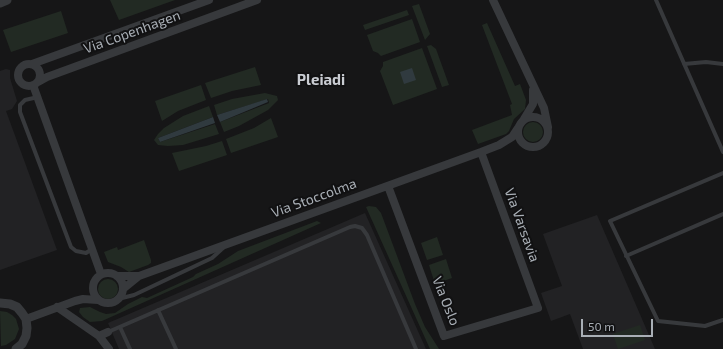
<!DOCTYPE html>
<html>
<head>
<meta charset="utf-8">
<style>
  body { margin:0 }
  #map { position:relative; width:723px; height:349px; overflow:hidden; background:#161617; font-family:"Exo 2",sans-serif }
  canvas { display:block }
  .scale { position:absolute; left:581px; top:319px; width:72px; height:18px; box-sizing:border-box; border:2px solid #a9afb6; border-top:0; padding-left:5px; font-size:12px; line-height:14px; white-space:nowrap; color:#a9afb6; -webkit-text-stroke:3px #111112; paint-order:stroke }
</style>
</head>
<body>
<div id="map">
<canvas width="723" height="349"></canvas>
<div class="scale">50 m</div>
</div>
<script>
const context = document.querySelector('canvas').getContext('2d');
context.lineJoin = 'round';
function paint(path, color) {
  context.fillStyle = color;
  context.fill(path, 'evenodd');
}
function shape(rows) {
  const path = new Path2D();
  for (const r of rows) {
    if (r.length === 3) {
      path.moveTo(r[0] + r[2], r[1]);
      path.arc(r[0], r[1], r[2], 0, 2 * Math.PI);
      continue;
    }
    path.moveTo(r[0], r[1]);
    for (let i = 2; i < r.length; i += 2) path.lineTo(r[i], r[i + 1]);
  }
  return path;
}
function strokePath(path, color, width, dash) {
  context.strokeStyle = color;
  context.lineWidth = width;
  context.lineCap = dash ? 'butt' : 'round';
  context.setLineDash(dash || []);
  context.stroke(path);
}
function label(font, color, halo, rows, align = 'center') {
  context.font = font + ' "Exo 2",sans-serif';
  context.lineWidth = 4;
  context.setLineDash([]);
  context.textBaseline = 'middle';
  context.strokeStyle = halo;
  context.fillStyle = color;
  for (const [text, x, y, turn = 0] of rows) {
    context.save();
    context.translate(x, y);
    context.rotate((+turn || 0) * Math.PI / 180);
    context.textAlign = isNaN(turn) ? turn : align;
    if (halo) context.strokeText(text, 0, 0);
    context.fillText(text, 0, 0);
    context.restore();
  }
}
paint(shape([
  [6,69,10,70,10,78,17,101,12,109,6,111,57,250,0,270,0,71],
  [365,213,426,349,119,349,108,323],
  [597,215,655,349,583,349,570,314,551,321,541,293,562,286,543,234]
]), '#222224');
paint(shape([
  [110,0,175,0,119,20],
  [419,4,430,34,425,40,412,6],
  [407,10,409,15,365,30,363,25],
  [61,11,68,33,11,52,3,30],
  [412,19,420,42,381,56,378,53,373,51,367,35],
  [487,23,515,86,520,84,526,100,525,109,514,119,509,131,506,134,478,144,472,130,512,115,510,105,512,104,482,25],
  [431,45,436,49,449,85,442,87,427,46],
  [422,48,437,89,393,105,380,71,383,66,383,62],
  [255,67,261,85,232,91,211,98,205,83],
  [201,85,206,100,178,111,162,121,155,101],
  [265,93,277,96,278,100,268,110,239,126,224,132,220,122,269,103,268,99,217,115,214,105,232,99],
  [209,106,213,117,158,138,160,142,215,124,219,134,183,145,168,146,158,145,154,140,158,134,164,128,183,116],
  [271,118,278,137,231,153,226,139,254,128],
  [533,132,10],
  [222,141,227,155,179,171,172,153,206,146],
  [369,206,376,207,381,213,415,304,425,327,439,349,430,349,366,207],
  [317,221,321,223,102,321,90,322,83,317,79,312,80,308,90,307,100,312,106,314,115,313,128,304,142,297,147,298,193,277,196,274,218,264,238,251],
  [437,237,443,255,427,260,421,243],
  [144,240,151,260,151,263,148,265,129,272,121,267,108,262,104,252,117,247,118,250],
  [446,259,452,278,435,284,429,265],
  [108,289,10],
  [0,311,7,312,12,315,16,319,19,329,15,339,6,345,1,346],
  [640,325,645,340,618,349,613,334]
]), '#222a23');
paint(shape([
  [412,68,416,80,404,84,400,72],
  [267,99,268,102,220,122,217,115],
  [213,117,215,123,160,142,158,138]
]), '#303a3f');
strokePath(shape([
  [656,0,723,152],
  [684,64,706,62,723,64],
  [38,97,25,100,20,105,20,112,71,247,76,251,86,253,92,249],
  [723,173,610,221,658,321,705,326,723,320],
  [626,256,723,214],
  [118,299,134,295,212,258,223,248],
  [158,310,176,349],
  [120,327,130,349],
  [108,332,350,227,355,226,362,228,367,235,416,349]
]), '#37393c', 4);
strokePath(shape([
  [493,0,544,108,548,127],
  [29,75,11],
  [32,64,209,0],
  [38,82,47,77,257,0],
  [33,85,101,274],
  [533,132,15],
  [524,119,533,104,533,90],
  [388,186,444,336,538,308,481,152],
  [108,288,15],
  [117,276,139,276,481,152,499,145,512,137,518,128],
  [123,289,139,276],
  [57,307,99,336,109,349],
  [26,319,75,301,83,299,98,300],
  [99,336,108,332]
]), '#37393c', 8);
strokePath(shape([
  [0,3,7,0],
  [0,303,10,304,17,307,22,313,26,319,27,328,26,336,22,344,16,349]
]), '#37393c', 9);
label('14px', '#a9afb6', '#111112', [
  ["Via Copenhagen",132,32,-20],
  ["Via Stoccolma",314,198,-20],
  ["Via Varsavia",522,225,70],
  ["Via Oslo",446,301,68]
]);
label('bold 15px', '#cacdd3', '#111112', [
  ["Pleiadi",321,80]
]);
</script>
</body>
</html>
